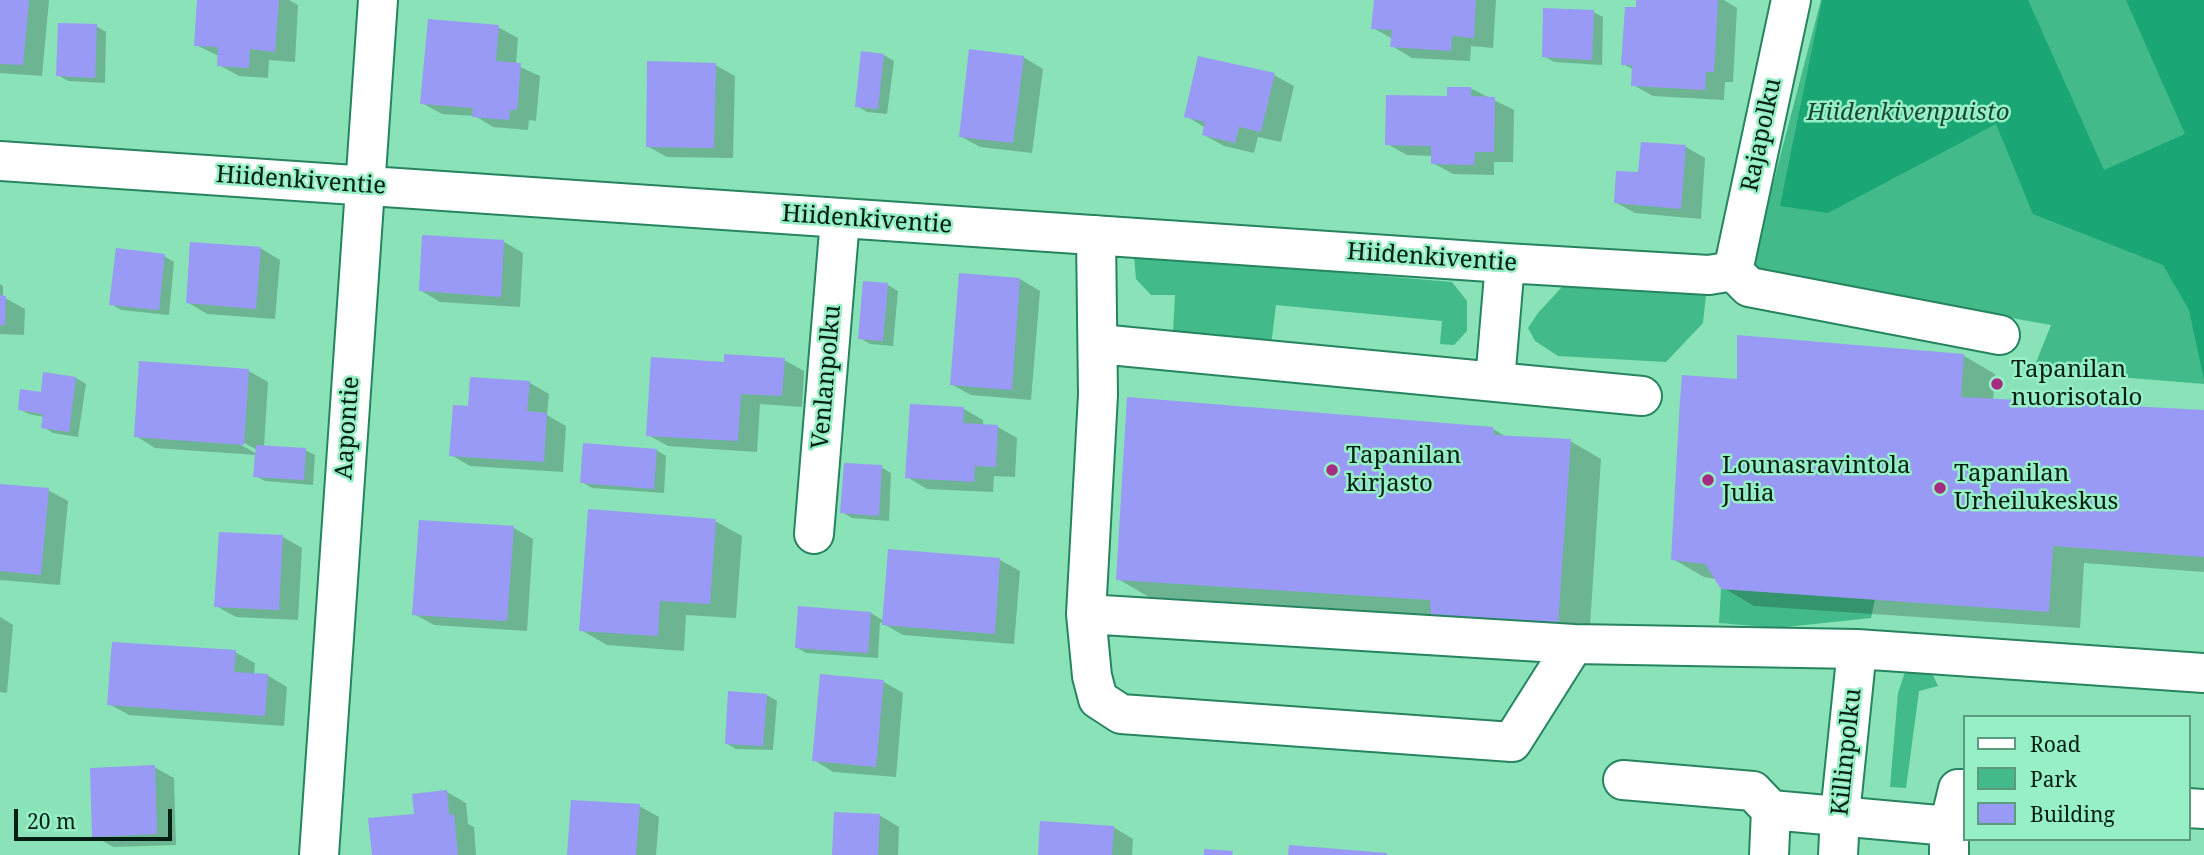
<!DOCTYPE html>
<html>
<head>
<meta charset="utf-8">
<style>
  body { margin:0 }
  #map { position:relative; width:2204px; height:855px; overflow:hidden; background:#89e2b8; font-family:"Noto Serif",serif }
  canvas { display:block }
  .legend { position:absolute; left:1963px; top:715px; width:228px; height:126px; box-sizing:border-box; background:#96efc5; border:2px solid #5b9b7e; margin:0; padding:9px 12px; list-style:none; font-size:21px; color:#031e13 }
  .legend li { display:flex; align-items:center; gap:14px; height:35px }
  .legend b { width:35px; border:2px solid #5b9b7e }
  .scale { position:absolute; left:14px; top:809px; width:158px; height:32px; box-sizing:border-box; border:4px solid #031e13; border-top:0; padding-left:9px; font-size:21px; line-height:24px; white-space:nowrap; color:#031e13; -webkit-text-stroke:5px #96efc5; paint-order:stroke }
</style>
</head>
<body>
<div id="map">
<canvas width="2204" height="855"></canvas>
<ul class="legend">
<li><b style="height:9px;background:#fff"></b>Road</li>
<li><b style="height:19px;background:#42ba89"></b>Park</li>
<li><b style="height:19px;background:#9999f6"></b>Building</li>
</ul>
<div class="scale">20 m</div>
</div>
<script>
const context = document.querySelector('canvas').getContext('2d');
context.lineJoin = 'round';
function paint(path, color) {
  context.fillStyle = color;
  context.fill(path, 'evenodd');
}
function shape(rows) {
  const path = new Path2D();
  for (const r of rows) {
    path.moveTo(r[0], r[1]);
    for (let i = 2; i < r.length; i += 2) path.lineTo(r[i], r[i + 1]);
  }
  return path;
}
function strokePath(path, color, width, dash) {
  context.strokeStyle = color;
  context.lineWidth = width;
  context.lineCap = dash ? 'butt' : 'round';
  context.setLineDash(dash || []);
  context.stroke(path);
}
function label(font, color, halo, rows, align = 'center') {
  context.font = font + ' "Noto Serif",serif';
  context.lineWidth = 5;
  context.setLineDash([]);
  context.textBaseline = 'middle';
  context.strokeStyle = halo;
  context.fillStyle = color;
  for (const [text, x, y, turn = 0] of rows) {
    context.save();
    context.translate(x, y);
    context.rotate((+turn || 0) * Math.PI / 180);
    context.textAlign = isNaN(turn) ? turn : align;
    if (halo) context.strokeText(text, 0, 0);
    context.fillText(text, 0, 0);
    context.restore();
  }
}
paint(shape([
  [1821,0,2204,0,2204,384,2033,370,2051,325,1750,272],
  [1134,255,1452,282,1467,301,1467,331,1454,345,1440,344,1442,321,1276,305,1271,346,1173,332,1175,295,1151,295,1136,279],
  [1562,287,1706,295,1703,323,1666,362,1558,356,1535,341,1528,328,1538,313],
  [1721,589,1875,599,1871,618,1777,628,1719,623],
  [1906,669,1931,671,1938,686,1919,691,1906,788,1890,787,1898,693]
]), '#42ba89');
paint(shape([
  [1822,0,2028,0,2104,170,2185,134,2126,0,2204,0,2204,380,2189,310,2163,265,2033,214,1996,124,1828,213,1780,206]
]), '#1aa675');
paint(shape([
  [0,0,49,0,42,76,0,73],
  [199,0,289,0,298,5,295,62,269,60,268,78,239,76,219,65,219,56,196,45],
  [1375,0,1496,0,1493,48,1471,46,1470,61,1412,58,1392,46,1393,39,1373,28],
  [1638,0,1724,0,1737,8,1733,82,1725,82,1724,100,1653,96,1633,85,1634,70,1623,64],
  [1593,12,1603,17,1602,65,1554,62,1544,56],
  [96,26,106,32,105,83,68,81,58,75],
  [498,27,518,38,516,65,540,76,536,121,529,120,528,130,493,127,475,116,442,114,422,103],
  [884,55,894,61,887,114,867,112,857,106],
  [1023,57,1043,69,1032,153,980,147,960,136],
  [715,65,735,76,733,158,667,157,647,146],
  [1274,75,1294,86,1281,142,1258,137,1254,153,1224,146,1204,135,1206,128,1186,116],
  [1470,88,1514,110,1513,162,1494,162,1494,175,1453,174,1433,163,1433,156,1407,155,1387,144],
  [1686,147,1705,158,1701,219,1635,213,1615,202,1640,174],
  [504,242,523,253,520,307,440,302,420,290],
  [260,248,280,260,275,319,207,314,187,302],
  [164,256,174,262,169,315,121,310,111,304],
  [961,275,1020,279,1040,291,1031,400,971,395,951,384],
  [0,284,3,286,3,297,25,309,24,335,0,334],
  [888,285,898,291,893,346,870,344,860,338],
  [1964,356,1995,374,1993,400,2204,411,2204,572,2084,563,2080,628,1754,606,1722,587,1716,579,1704,577,1673,559,1739,381],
  [784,360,804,371,802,407,760,404,757,452,668,446,648,435,726,364],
  [141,363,249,371,268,382,264,447,305,450,315,455,313,485,265,481,255,476,257,455,155,448,136,436],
  [237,439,257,450,257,454,236,442],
  [76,378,86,384,78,437,53,433,43,427,44,417,29,414,19,409,42,394],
  [530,383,549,394,547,415,566,426,563,472,470,466,451,455,469,408],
  [964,409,983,420,983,426,998,427,1017,438,1015,477,994,476,993,492,927,489,907,477],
  [1493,429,1508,438,1570,441,1601,459,1589,641,1434,615,1149,597,1118,579],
  [656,450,666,456,664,493,592,488,582,482],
  [881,467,891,473,889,521,852,518,842,512],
  [0,485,48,490,68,501,60,585,0,580],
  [715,521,742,536,736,618,686,615,684,651,607,645,581,630],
  [514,528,533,539,527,631,434,625,414,614],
  [283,537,302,548,298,620,236,617,216,606],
  [889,551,1000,560,1020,571,1014,644,903,635,880,622,878,658,806,653,796,647,871,613,884,621],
  [0,617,13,625,7,693,0,692],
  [235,652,255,663,254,675,267,675,287,687,284,726,129,715,109,704],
  [884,682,903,693,896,777,833,772,814,760],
  [767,695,777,701,773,750,736,749,726,743],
  [154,767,174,778,176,845,113,847,94,836],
  [447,792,466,803,468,824,474,827,476,855,373,855,416,816],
  [639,806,659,817,656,855,569,855],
  [879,815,899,827,898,855,834,855],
  [1113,827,1133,839,1132,855,1039,855]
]), '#0003');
paint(shape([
  [0,0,29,0,23,65,0,64],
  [197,0,279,0,275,52,250,49,249,68,217,66,218,47,194,46],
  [1374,0,1476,0,1474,38,1452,36,1451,51,1390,47,1392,30,1371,29],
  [1636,0,1718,0,1714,72,1706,72,1705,90,1631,86,1632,65,1621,65,1625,7,1636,7],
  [1543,8,1594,10,1592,60,1542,57],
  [428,19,499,25,496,61,521,63,517,110,510,110,509,120,472,117,473,108,420,104],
  [58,23,97,24,95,78,56,76],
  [969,49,1024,56,1013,143,959,137],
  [861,51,884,54,878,109,855,107],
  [1198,56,1275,73,1261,132,1239,127,1235,143,1202,135,1205,122,1184,117],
  [647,61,716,63,714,148,646,147],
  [1447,87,1471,87,1471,96,1495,97,1494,152,1475,152,1474,165,1431,164,1431,146,1385,145,1386,95,1447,96],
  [1641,142,1686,145,1681,209,1614,203,1616,171,1638,172],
  [422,235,504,240,501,297,419,291],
  [190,242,261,247,256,309,186,303],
  [116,248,165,254,159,310,109,305],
  [959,273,1020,278,1012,390,950,385],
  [863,281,888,283,883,341,858,339],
  [0,295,6,296,5,325,0,325],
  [1737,335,1964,354,1961,397,2204,410,2204,557,2053,546,2049,612,1721,589,1705,564,1671,560,1680,400,1682,375,1737,379],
  [724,354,785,358,782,396,741,394,738,441,646,436,651,357,724,362],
  [139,361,249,369,244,445,134,437],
  [43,372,76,377,69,432,41,428,43,414,18,410,20,389,41,392],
  [470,377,530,381,527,411,547,413,544,462,449,456,453,405,468,406],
  [1127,397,1493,427,1494,435,1571,439,1558,624,1431,616,1430,600,1116,580],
  [910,404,964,407,963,423,998,425,996,467,975,466,974,482,905,478],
  [583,443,657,449,654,489,580,483],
  [256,445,306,448,304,480,253,477],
  [844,463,882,465,879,516,840,513],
  [0,484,49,488,41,575,0,571],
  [588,509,716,519,710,604,660,601,658,636,579,631],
  [419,520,514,526,507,621,412,615],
  [219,532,283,535,279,610,214,607],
  [888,549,1000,558,995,634,882,625],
  [798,606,871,612,868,653,795,648],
  [112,642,236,650,234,672,268,674,265,716,107,705],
  [820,674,884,680,876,767,812,761],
  [728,691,767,694,763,746,725,744],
  [155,765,157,834,92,837,90,768],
  [447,790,449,815,454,814,458,855,372,855,368,818,414,814,412,794],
  [571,800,640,804,636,855,567,855],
  [834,812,880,814,878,855,832,855],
  [1040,821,1114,826,1112,855,1038,855],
  [1289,845,1387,853,1387,855,1288,855],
  [1204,849,1233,851,1232,855,1204,855]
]), '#9999f6');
const minor = shape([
  [0,161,1505,263,1709,275,1733,271],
  [1096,235,1098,395,1086,614,1092,676,1098,699,1121,714,1512,742,1574,644],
  [1733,271,1749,287,2000,335],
  [1733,271,1791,0],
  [1099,344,1642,396],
  [1495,381,1505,263],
  [814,534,840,219],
  [1086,614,1574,644,1857,649,2204,673],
  [1623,780,1753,791,1771,810],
  [2188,808,2204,809],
  [319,855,378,0],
  [1769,855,1771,810,1949,826],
  [1838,855,1840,815,1857,649],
  [1949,855,1949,826,1958,789,1964,789]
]);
strokePath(minor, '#26845f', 42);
strokePath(minor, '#fff', 38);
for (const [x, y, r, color] of [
  [1997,384,7,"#a62c82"],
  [1332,470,7,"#a62c82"],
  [1708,480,7,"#a62c82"],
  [1940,488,7,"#a62c82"]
]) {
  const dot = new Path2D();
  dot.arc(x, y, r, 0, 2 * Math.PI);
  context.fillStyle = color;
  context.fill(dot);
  strokePath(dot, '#96efc5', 2.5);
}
label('italic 24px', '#164a34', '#96efc5', [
  ["Hiidenkivenpuisto",1908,113]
]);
label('24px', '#031e13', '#96efc5', [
  ["Rajapolku",1762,135,-78],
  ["Hiidenkiventie",301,181,4],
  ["Hiidenkiventie",867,220,4],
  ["Hiidenkiventie",1432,258,4],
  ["Venlanpolku",827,377,-85],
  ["Aapontie",348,428,-86],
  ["Killinpolku",1847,752,-84]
]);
label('24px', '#031e13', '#96efc5', [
  ["Tapanilan",2011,370],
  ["nuorisotalo",2011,398],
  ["Tapanilan",1346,456],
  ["kirjasto",1346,484],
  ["Lounasravintola",1722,466],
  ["Julia",1722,494],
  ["Tapanilan",1954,474],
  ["Urheilukeskus",1954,502]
], 'left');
</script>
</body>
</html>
